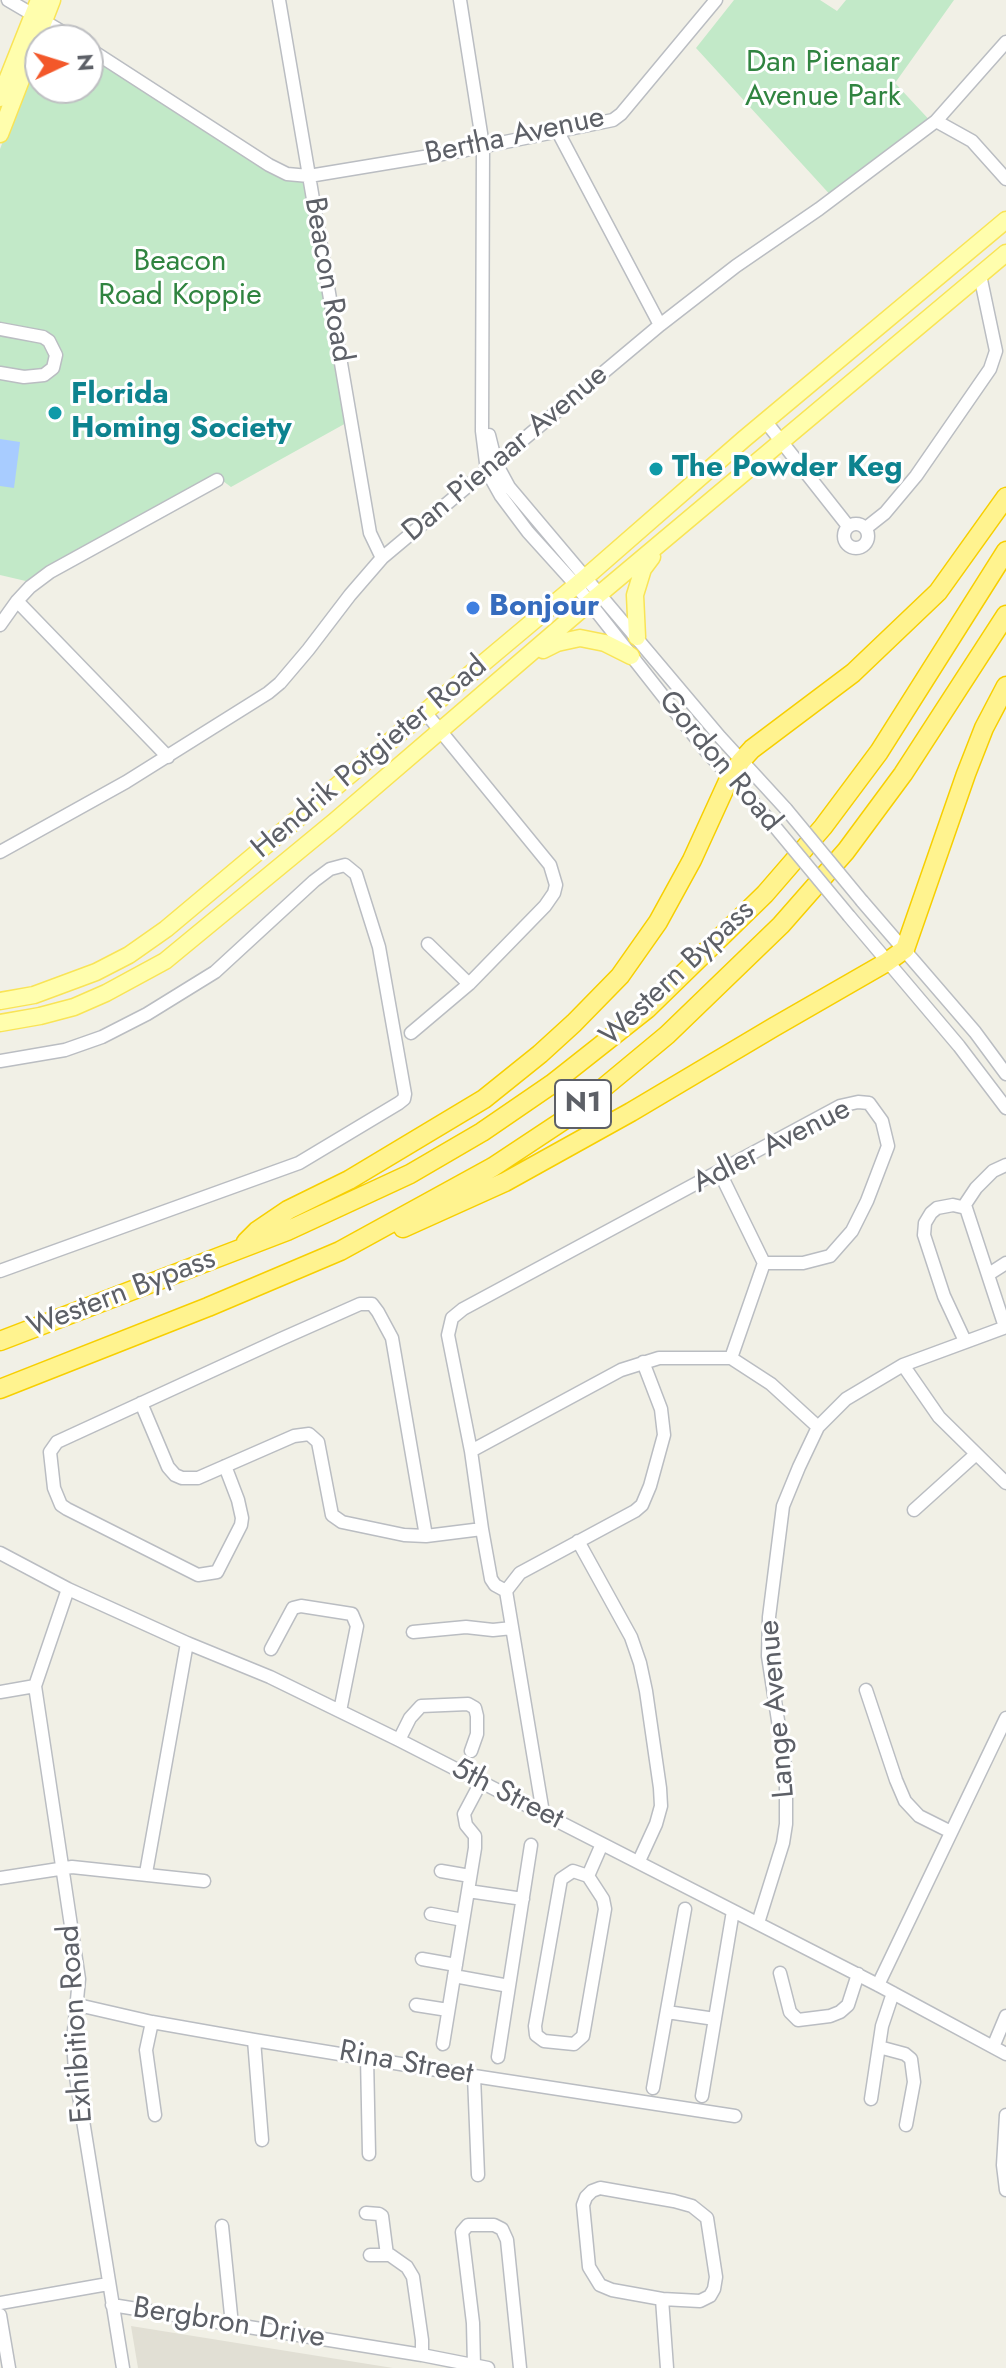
<!DOCTYPE html>
<html>
<head>
<meta charset="utf-8">
<style>
  body { margin:0 }
  #map { position:relative; width:1006px; height:2368px; overflow:hidden; background:#f1f0e6; font-family:Jost,sans-serif }
  canvas { display:block }
  .north { position:absolute; left:24px; top:24px; width:80px; height:80px; box-sizing:border-box; background:#fff; border:2px solid #bebfc2; border-radius:50%; rotate:86deg; font-size:22px; font-weight:700; line-height:32px; text-align:center; color:#5d6067 }
  .north::after { content:''; display:block; margin:auto; width:28px; height:36px; background:#f3582a; clip-path:polygon(50% 0,100% 100%,50% 72%,0 100%) }
</style>
</head>
<body>
<div id="map">
<canvas width="1006" height="2368"></canvas>
<div class="north">N</div>
</div>
<script>
const context = document.querySelector('canvas').getContext('2d');
context.lineJoin = 'round';
function paint(path, color) {
  context.fillStyle = color;
  context.fill(path, 'evenodd');
}
function shape(rows) {
  const path = new Path2D();
  for (const r of rows) {
    if (r.length === 3) {
      path.moveTo(r[0] + r[2], r[1]);
      path.arc(r[0], r[1], r[2], 0, 2 * Math.PI);
      continue;
    }
    path.moveTo(r[0], r[1]);
    for (let i = 2; i < r.length; i += 2) path.lineTo(r[i], r[i + 1]);
  }
  return path;
}
function strokePath(path, color, width, dash) {
  context.strokeStyle = color;
  context.lineWidth = width;
  context.lineCap = dash ? 'butt' : 'round';
  context.setLineDash(dash || []);
  context.stroke(path);
}
function label(font, color, halo, rows, align = 'center') {
  context.font = font + ' Jost,sans-serif';
  context.lineWidth = 6;
  context.setLineDash([]);
  context.textBaseline = 'middle';
  context.strokeStyle = halo;
  context.fillStyle = color;
  for (const [text, x, y, turn = 0] of rows) {
    context.save();
    context.translate(x, y);
    context.rotate((+turn || 0) * Math.PI / 180);
    context.textAlign = isNaN(turn) ? turn : align;
    if (halo) context.strokeText(text, 0, 0);
    context.fillText(text, 0, 0);
    context.restore();
  }
}
paint(shape([
  [131,2326,393,2368,138,2368]
]), '#e1dfd4');
paint(shape([
  [734,0,820,0,837,11,846,0,954,0,895,83,935,126,834,199,696,48],
  [40,44,40,88,88,88,88,52,268,169,306,179,348,422,231,487,219,478,30,582,0,575,0,149]
]), '#c2e9c8');
paint(shape([
  [0,439,20,442,14,488,0,486]
]), '#a8ccff');
const minor = shape([
  [8,0,76,40],
  [279,0,370,533,382,558],
  [460,0,483,146,482,431,487,471,501,496,528,532,575,584,707,752,771,822],
  [88,48,269,165,287,174,309,176,466,150,613,120,621,114,716,0],
  [936,121,972,141,1006,179],
  [558,132,660,325],
  [0,329,43,337,49,341,56,355,53,368,44,375,24,377,0,373],
  [766,422,848,526],
  [489,435,496,463,509,487,720,737,786,809],
  [856,536,12],
  [866,528,885,513,916,476,990,369,996,351,980,275],
  [17,601,168,757],
  [0,625,17,601,30,587,50,572,217,480],
  [0,852,126,782,268,693,280,683,308,650,350,595,382,558,660,325,736,266,819,209,936,121,1006,42],
  [862,901,975,1032,1006,1074],
  [849,916,959,1046,1006,1108],
  [428,944,469,984],
  [411,1033,469,984,545,906,554,893,556,885,550,865,425,712],
  [0,1061,65,1050,102,1037,147,1014,215,972,314,881,330,869,345,865,356,874,379,947,405,1094,404,1099,399,1103,299,1163,0,1271],
  [720,1173,764,1263,731,1358],
  [964,1206,976,1188,993,1171,1006,1165],
  [989,1274,1006,1263],
  [965,1341,944,1296,924,1235,925,1223,931,1213,937,1208,953,1205,966,1208,1005,1327],
  [903,1365,939,1417,1006,1483],
  [141,1403,168,1467,175,1475,182,1478,198,1478,294,1436,309,1434,318,1442,332,1515,342,1522,404,1535,426,1536,482,1529],
  [471,1451,621,1370,659,1358,731,1358,771,1384,818,1427],
  [225,1466,238,1500,242,1518,241,1525,217,1572,198,1575,67,1509,61,1505,54,1488,50,1452,57,1442,281,1339,360,1304,372,1304,378,1312,392,1338,426,1536],
  [914,1510,975,1455],
  [578,1541,631,1637,640,1663,646,1691,660,1788,661,1806,656,1824,639,1861],
  [0,1553,68,1589,187,1643,270,1677,399,1740,878,1985,1006,2054],
  [68,1589,35,1686,79,1979,73,2041,75,2071,123,2368],
  [506,1591,495,1585,491,1579,482,1529,471,1451,448,1335,452,1318,463,1309,840,1106,858,1102,869,1103,882,1121,888,1146,867,1201,852,1231,830,1256,803,1263,764,1263],
  [413,1632,466,1627,493,1630,512,1628],
  [271,1649,293,1608,301,1606,352,1614,357,1626,340,1711],
  [866,1690,896,1780,905,1801,919,1816,951,1832],
  [0,1692,35,1686],
  [399,1740,410,1718,421,1706,468,1704,475,1708,477,1716,477,1734,471,1751],
  [543,1813,506,1591,520,1573,635,1511,642,1505,650,1486,664,1435,661,1409,643,1362],
  [441,1871,470,1876],
  [146,1873,187,1643],
  [588,1876,603,1899,605,1909,583,2036,574,2044,544,2041,536,2035,535,2026,561,1879,573,1871,588,1876,602,1844],
  [0,1878,72,1867,204,1881],
  [468,1891,523,1899],
  [431,1914,463,1920],
  [758,1923,783,1843,786,1824,786,1772,768,1656,769,1617,783,1506,799,1467,818,1427,846,1399,903,1365,1006,1327],
  [422,1959,456,1965],
  [780,1973,790,2012,798,2020,830,2016,840,2012,848,2005,858,1974],
  [454,1976,509,1986],
  [878,1985,1006,1718],
  [78,2005,152,2022,254,2040,474,2076,735,2116],
  [416,2005,448,2010],
  [667,2012,715,2019],
  [152,2022,146,2050,155,2115],
  [254,2040,262,2140],
  [443,2044,475,1848,475,1836,466,1825,464,1814,481,1782],
  [879,2047,905,2054,911,2059,914,2082,906,2125],
  [993,2047,1006,2016],
  [367,2057,369,2154],
  [498,2057,531,1845],
  [474,2076,478,2175],
  [653,2088,685,1909],
  [702,2096,733,1911],
  [871,2099,882,2026,893,1993],
  [1006,2115,1003,2165,1006,2190],
  [366,2213,379,2214,382,2216,387,2255],
  [222,2226,232,2325],
  [370,2255,390,2255,407,2267,413,2277,422,2340,422,2355],
  [662,2299,700,2301,710,2296,714,2289,716,2277,707,2218,692,2206,674,2201,600,2188,592,2191,586,2197,583,2205,589,2267,600,2285,612,2290,662,2299,667,2368],
  [0,2303,108,2284],
  [112,2305,422,2355,488,2368],
  [0,2315,9,2368],
  [474,2366,473,2323,462,2232,468,2225,494,2225,502,2229,507,2240,520,2368]
]);
const major = shape([
  [0,98,39,0],
  [0,134,52,0],
  [637,637,635,595,643,569,652,557],
  [543,650,557,643,580,638,605,643,631,656],
  [0,1001,34,995,96,972,129,955,166,929,586,577,744,439,1006,220],
  [0,1023,40,1016,74,1007,106,993,165,961,335,821,590,602,1006,253]
]);
const highway = shape([
  [403,1228,505,1182,631,1112,774,1027,887,962,905,949,966,774,984,728,1006,686],
  [246,1242,257,1231,288,1210,349,1180,484,1099,540,1054,574,1023,620,976,658,922,692,860,729,779,741,761,752,749,853,673,938,592,1006,497],
  [0,1341,287,1231,410,1174,482,1132,552,1084,647,1009,765,894,823,827,879,752,1006,551],
  [0,1389,208,1307,340,1251,493,1167,567,1118,667,1035,781,925,846,851,903,774,1006,615]
]);
strokePath(minor, '#babdc2', 15);
strokePath(major, '#f9e456', 19);
strokePath(highway, '#f7cf00', 21);
strokePath(minor, '#fff', 12);
strokePath(major, '#fffead', 16);
strokePath(highway, '#fff38f', 18);
const minorBridge = shape([
  [786,809,862,901],
  [771,822,849,916]
]);
strokePath(minorBridge, '#babdc2', 15, []);
strokePath(minorBridge, '#fff', 12);
for (const [x, y, r, color] of [
  [55,413,8,"#0f9aa8"],
  [656,469,8,"#0f9aa8"],
  [473,608,8,"#3f7fe0"]
]) {
  const dot = new Path2D();
  dot.arc(x, y, r, 0, 2 * Math.PI);
  context.fillStyle = color;
  context.fill(dot);
  strokePath(dot, '#fff', 3);
}
for (const [x, y, w] of [
  [583,1104,56]
]) {
  const box = new Path2D();
  box.roundRect(x - w / 2, y - 24, w, 48, 6);
  context.fillStyle = '#fff';
  context.fill(box);
  strokePath(box, '#5d6067', 2);
}
label('bold 28px', '#5d6067', null, [
  ["N1",583,1104]
]);
label('30px', '#308440', '#fff', [
  ["Dan Pienaar",823,64],
  ["Avenue Park",823,98],
  ["Beacon",180,263],
  ["Road Koppie",180,297]
]);
label('30px', '#5d6067', '#fff', [
  ["Bertha Avenue",515,137,-12],
  ["Beacon Road",327,280,80],
  ["Dan Pienaar Avenue",506,454,-40],
  ["Hendrik Potgieter Road",370,758,-40],
  ["Gordon Road",719,762,50],
  ["Western Bypass",678,974,-43],
  ["Adler Avenue",772,1147,-27],
  ["Western Bypass",122,1294,-21],
  ["Lange Avenue",778,1709,-95],
  ["5th Street",507,1795,27],
  ["Exhibition Road",77,2024,-94],
  ["Rina Street",406,2064,10],
  ["Bergbron Drive",229,2324,9]
]);
label('bold 30px', '#0d838f', '#fff', [
  ["Florida",71,396],
  ["Homing Society",71,430],
  ["The Powder Keg",672,469]
], 'left');
label('bold 30px', '#366cbe', '#fff', [
  ["Bonjour",489,608]
], 'left');
</script>
</body>
</html>
